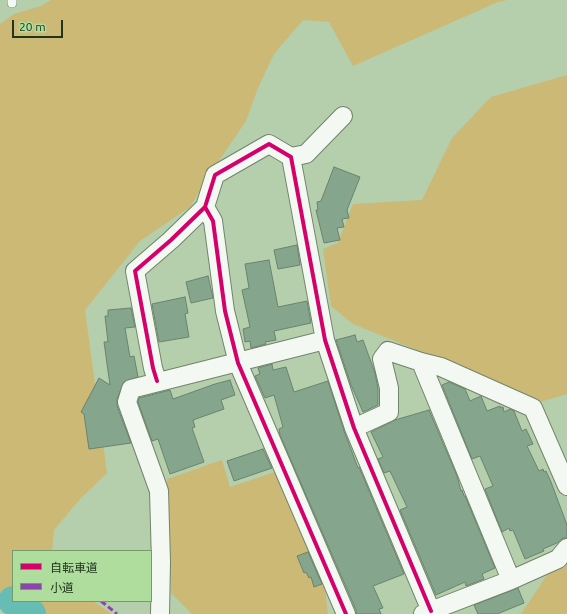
<!DOCTYPE html>
<html>
<head>
<meta charset="utf-8">
<style>
  body { margin:0 }
  #map { position:relative; width:567px; height:614px; overflow:hidden; background:#b5ceac; font-family:Ubuntu,"Noto Sans JP",sans-serif }
  canvas { display:block }
  .legend { position:absolute; left:12px; top:550px; width:140px; height:52px; box-sizing:border-box; background:#aedd9d; border:1px solid #769a69; margin:0; padding:5px 7px; list-style:none; font-size:12px; color:#22351b }
  .legend li { display:flex; align-items:center; gap:8px; height:20px }
  .legend b { width:20px; border:1px solid #769a69 }
  .scale { position:absolute; left:12px; top:20px; width:51px; height:18px; box-sizing:border-box; border:2px solid #22351b; border-top:0; padding-left:5px; font-size:12px; line-height:14px; white-space:nowrap; color:#22351b; -webkit-text-stroke:3px #aedd9d; paint-order:stroke }
</style>
</head>
<body>
<div id="map">
<canvas width="567" height="614"></canvas>
<ul class="legend">
<li><b style="height:5px;background:#d6006c"></b>自転車道</li>
<li><b style="height:5px;background:#8e44ad"></b>小道</li>
</ul>
<div class="scale">20 m</div>
</div>
<script>
const context = document.querySelector('canvas').getContext('2d');
context.lineJoin = 'round';
function paint(path, color) {
  context.fillStyle = color;
  context.fill(path, 'evenodd');
}
function shape(rows) {
  const path = new Path2D();
  for (const r of rows) {
    path.moveTo(r[0], r[1]);
    for (let i = 2; i < r.length; i += 2) path.lineTo(r[i], r[i + 1]);
  }
  return path;
}
function strokePath(path, color, width, dash) {
  context.strokeStyle = color;
  context.lineWidth = width;
  context.lineCap = dash ? 'butt' : 'round';
  context.setLineDash(dash || []);
  context.stroke(path);
}
paint(shape([
  [51,0,507,0,498,2,353,66,329,22,303,20,274,54,258,88,246,121,212,171,190,207,140,241,85,310,107,473,81,498,54,530,52,551,13,551,13,600,0,592,0,24,14,14,41,6],
  [567,75,567,394,537,403,417,350,353,324,331,306,323,249,338,243,353,204,422,200,452,138,491,97],
  [222,460,230,487,275,472,325,588,328,614,192,614,171,593,167,479],
  [567,561,567,614,521,614,551,569],
  [15,601,93,601,112,614,35,614]
]), '#ccb976');
strokePath(shape([
  [13,601,31,614]
]), '#67bcb4', 30);
const building = shape([
  [334,167,360,177,347,210,349,218,342,219,344,227,337,228,340,240,324,243,316,210,318,210,317,202,321,201,334,167],
  [297,245,300,265,278,269,274,250,297,245],
  [269,260,278,307,307,301,311,323,274,331,276,340,265,342,266,344,251,348,250,341,245,342,243,329,250,327,242,290,249,288,245,264,269,260],
  [208,276,213,298,191,303,186,282,208,276],
  [185,297,188,313,185,314,189,337,159,342,152,304,185,297],
  [131,308,135,327,125,328,130,357,134,356,138,377,124,382,117,399,117,406,131,443,89,449,84,414,81,412,99,378,110,385,104,342,108,342,105,316,108,316,108,310,131,308],
  [355,335,357,342,363,340,375,373,378,389,378,405,363,412,351,385,336,340,355,335],
  [272,364,273,370,286,367,294,392,328,381,344,431,358,468,359,467,404,574,373,586,383,608,379,609,381,614,356,614,356,610,280,435,279,429,283,427,274,395,265,398,255,376,260,374,258,368,272,364],
  [230,380,235,395,221,400,224,409,193,420,195,427,192,428,204,462,170,474,158,439,152,441,138,402,139,398,170,390,173,399,215,384,230,380],
  [449,382,465,389,470,401,481,396,487,411,500,406,501,408,503,407,504,412,510,409,514,411,522,431,526,429,533,444,527,446,539,471,543,469,544,472,546,471,551,482,567,525,567,538,563,538,557,543,543,549,544,551,525,559,513,530,510,531,509,528,502,532,485,489,493,486,480,456,472,459,442,385,449,382],
  [429,410,457,476,461,491,462,490,464,496,465,496,495,568,482,574,484,579,466,586,465,582,436,595,400,510,407,507,390,471,384,473,378,459,383,457,371,432,395,420,429,410],
  [263,449,272,468,234,481,227,461,263,449],
  [308,552,322,584,314,587,311,577,309,578,306,572,304,573,297,556,308,552],
  [518,588,524,603,497,614,478,614,474,605,518,588]
]);
paint(building, '#85a68c');
strokePath(building, '#69846d', 1);
const lane = shape([
  [12,0,12,3]
]);
const street = shape([
  [291,157,306,154,343,116],
  [205,207,213,221,225,311,238,363,346,614],
  [421,362,511,580],
  [157,381,153,368,135,271,171,240,205,207,215,175,269,144,291,157,325,340,354,428,431,611],
  [354,428,389,412,389,388,382,359,388,351,421,362,441,367,533,408,567,486],
  [160,614,161,562,159,491,127,402,131,389,325,340],
  [423,614,511,580,558,559,567,548]
]);
strokePath(lane, '#71846a', 10);
strokePath(street, '#71846a', 20);
strokePath(lane, '#f4f8f3', 9);
strokePath(street, '#f4f8f3', 18);
strokePath(shape([
  [101,601,117,614]
]), '#8e44ad', 3, [6, 3]);
strokePath(shape([
  [205,207,213,221,225,311,238,363,346,614],
  [157,381,153,368,135,271,171,240,205,207,215,175,269,144,291,157,325,340,354,428,431,611]
]), '#d6006c', 4);
</script>
</body>
</html>
